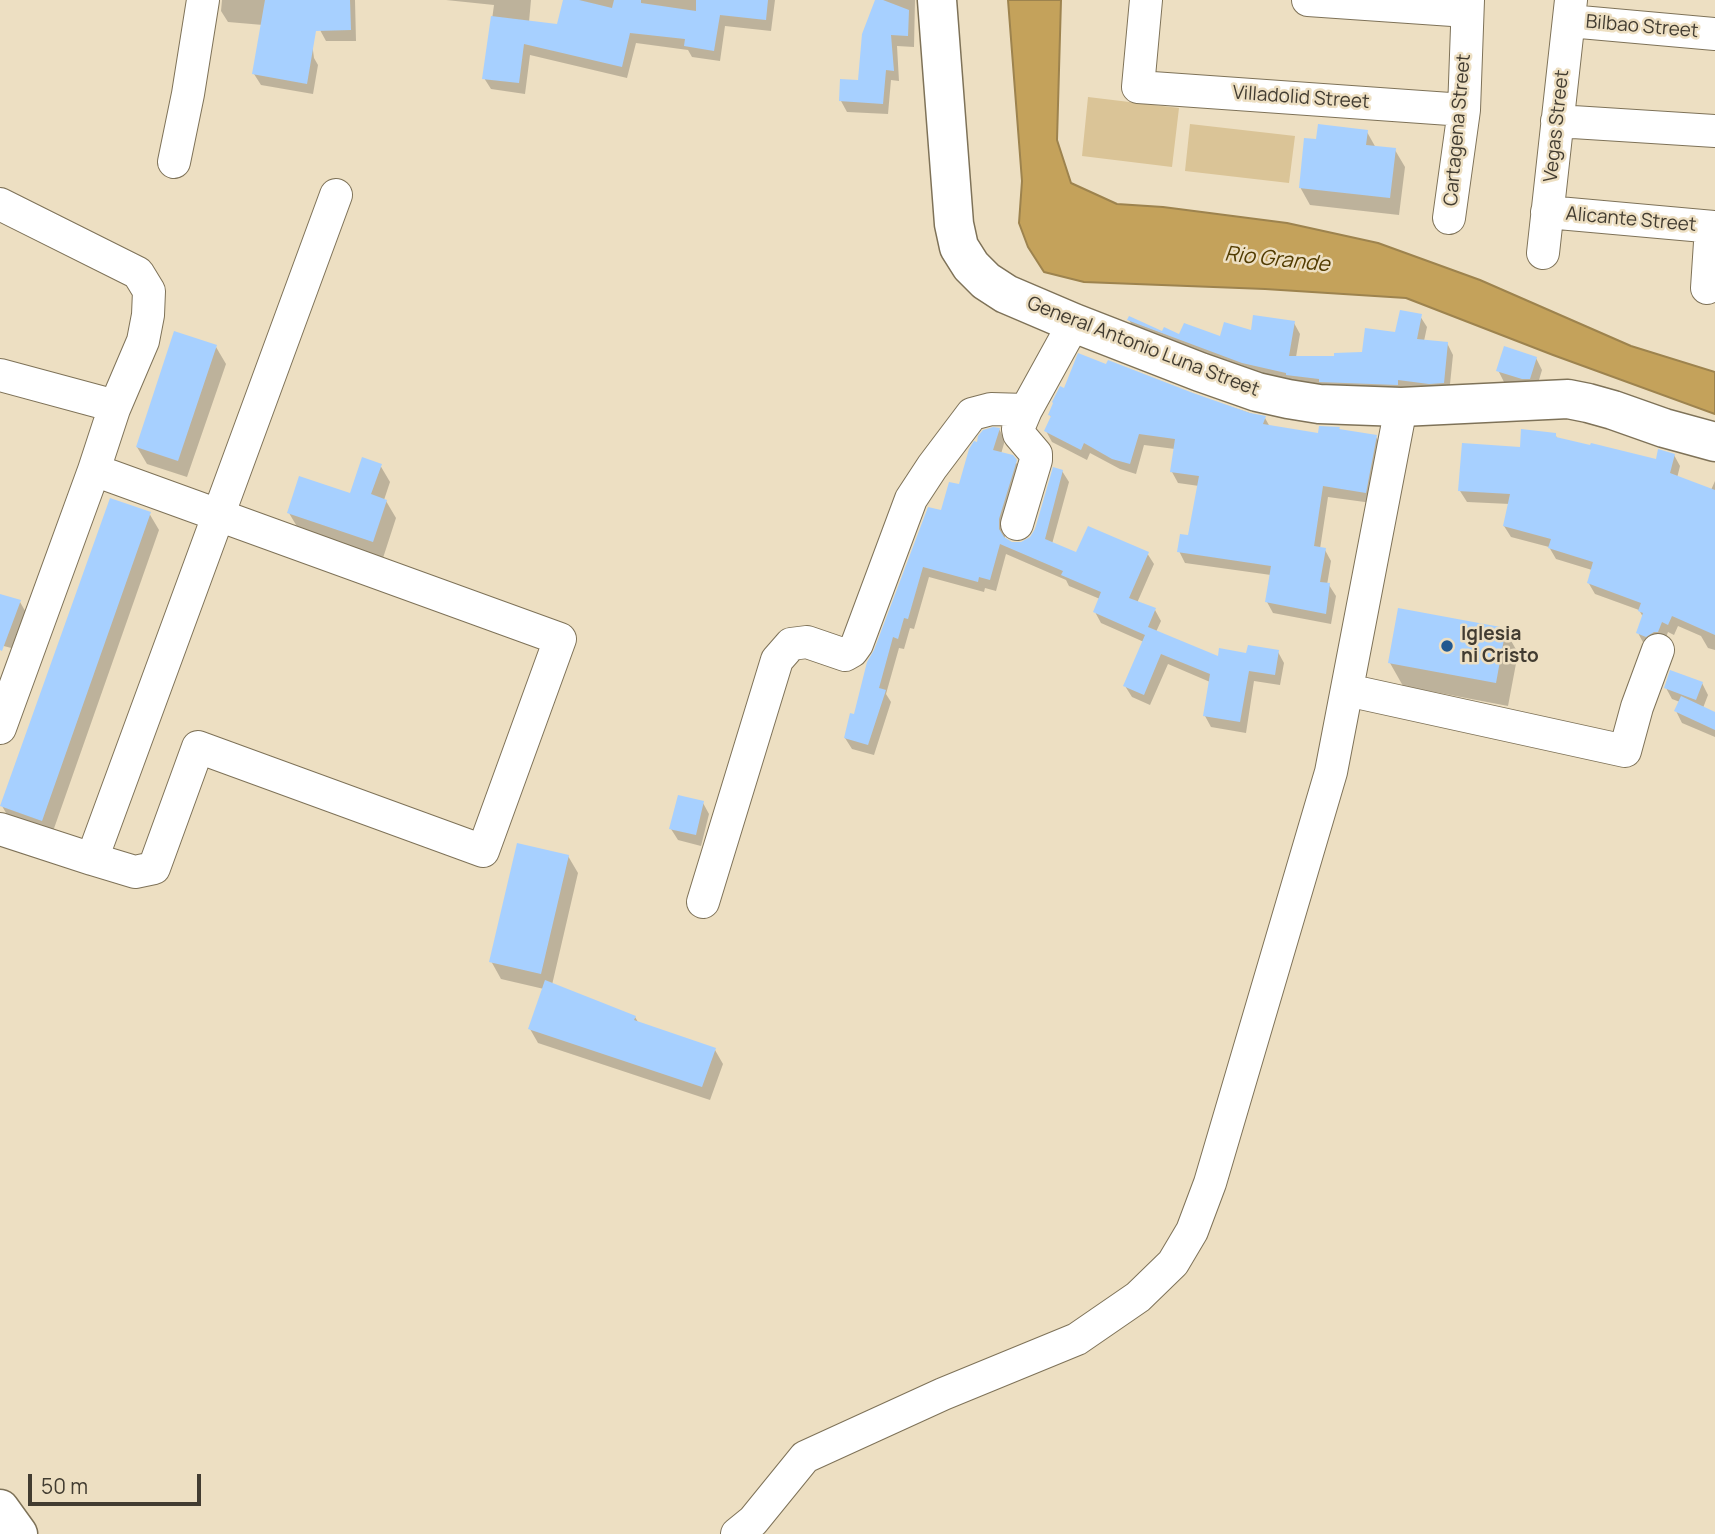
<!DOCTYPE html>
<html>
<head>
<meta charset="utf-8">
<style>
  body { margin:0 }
  #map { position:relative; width:1715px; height:1534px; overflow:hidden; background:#eddfc2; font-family:Manrope,sans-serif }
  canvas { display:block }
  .scale { position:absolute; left:28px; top:1474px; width:173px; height:32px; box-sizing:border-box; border:4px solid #423c31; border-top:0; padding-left:9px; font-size:21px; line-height:24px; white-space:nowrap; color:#423c31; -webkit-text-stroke:5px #eddfc2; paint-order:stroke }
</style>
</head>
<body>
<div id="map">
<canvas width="1715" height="1534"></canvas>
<div class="scale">50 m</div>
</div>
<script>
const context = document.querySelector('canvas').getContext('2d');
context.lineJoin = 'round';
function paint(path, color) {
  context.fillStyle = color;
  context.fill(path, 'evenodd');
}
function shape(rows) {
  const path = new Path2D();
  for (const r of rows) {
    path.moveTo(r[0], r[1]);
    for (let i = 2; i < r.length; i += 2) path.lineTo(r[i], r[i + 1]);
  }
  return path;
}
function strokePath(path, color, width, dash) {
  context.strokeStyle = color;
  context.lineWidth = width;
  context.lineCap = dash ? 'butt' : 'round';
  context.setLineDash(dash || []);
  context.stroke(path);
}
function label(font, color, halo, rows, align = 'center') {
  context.font = font + ' Manrope,sans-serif';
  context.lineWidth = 5;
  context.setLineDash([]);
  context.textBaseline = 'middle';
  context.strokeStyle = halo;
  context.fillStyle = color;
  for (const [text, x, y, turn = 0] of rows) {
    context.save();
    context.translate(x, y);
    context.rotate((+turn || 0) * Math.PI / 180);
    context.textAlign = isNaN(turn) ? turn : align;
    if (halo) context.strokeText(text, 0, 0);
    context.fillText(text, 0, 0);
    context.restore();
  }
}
paint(shape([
  [1088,97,1179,108,1172,167,1082,156],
  [1190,124,1295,136,1289,183,1185,171]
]), '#dac497');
const water = shape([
  [1008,0,1061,0,1057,140,1071,183,1117,204,1163,207,1287,223,1378,243,1480,280,1631,346,1715,372,1715,414,1553,355,1406,298,1265,289,1084,282,1044,272,1028,247,1019,223,1022,181,1008,0]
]);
paint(water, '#c4a25b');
strokePath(water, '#9d834e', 2);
paint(shape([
  [222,0,306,0,314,58,318,65,313,94,261,85,254,74,263,25,228,22,221,11],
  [323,0,355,0,356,41,326,41,320,30],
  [446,0,531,0,529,22,558,26,565,0,775,0,771,31,725,26,720,61,692,57,688,50,636,43,627,78,530,55,525,94,491,89,484,78,494,5],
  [877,0,915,0,914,47,897,46,899,81,891,80,888,114,847,112,841,101,860,82],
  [1367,132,1376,148,1395,150,1405,167,1399,215,1310,205,1300,187,1318,141],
  [1420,316,1427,327,1424,341,1447,343,1453,355,1449,394,1294,385,1249,374,1135,331,1129,320,1163,333,1180,337,1221,338,1294,323,1300,334,1296,357,1336,358,1364,354,1397,334],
  [216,347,226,364,187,477,147,464,137,447],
  [1536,358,1542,370,1536,390,1530,390,1504,382,1498,370],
  [1192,394,1265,418,1270,427,1320,435,1339,428,1340,431,1376,437,1382,448,1372,503,1328,497,1320,549,1325,550,1331,561,1327,585,1329,585,1336,596,1331,624,1273,613,1267,602,1271,575,1185,563,1179,551,1189,537,1199,486,1178,483,1172,472,1175,449,1144,445,1136,474,1120,469,1090,453,1087,460,1052,442,1046,431,1052,419,1050,415],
  [999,429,1005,440,1001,454,1015,461,1022,472,1005,531,1005,539,1012,543,1021,544,1031,538,1062,471,1069,482,1052,544,1077,555,1147,553,1154,564,1137,603,1155,610,1161,621,1156,632,1219,659,1278,652,1284,663,1280,685,1254,681,1246,733,1211,727,1205,716,1210,682,1168,664,1150,705,1132,697,1125,686,1144,642,1101,623,1095,612,1100,599,1069,586,1066,580,1006,554,996,591,985,588,984,592,929,577,914,629,910,628,904,649,899,648,886,694,891,702,874,755,852,749,845,738,942,512],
  [1555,434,1558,440,1657,461,1674,455,1680,466,1677,478,1711,490,1715,481,1715,650,1708,648,1701,636,1678,626,1674,635,1668,632,1664,643,1644,644,1638,633,1643,617,1639,610,1595,594,1588,582,1592,570,1556,559,1549,547,1511,537,1504,526,1510,504,1467,502,1460,491,1522,449],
  [380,465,390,482,384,500,386,501,396,518,383,558,299,530,289,513,351,495],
  [149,513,159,530,51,837,12,823,2,806],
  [0,596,20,602,28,616,15,649,0,645],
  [1505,630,1518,653,1508,706,1403,686,1390,663],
  [1702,683,1708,695,1703,708,1715,714,1715,737,1682,723,1676,711,1680,702,1672,699,1666,688],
  [703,803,709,814,701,846,678,840,671,829],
  [568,856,578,873,552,985,635,1017,638,1022,715,1050,723,1064,710,1100,538,1043,530,1029,544,989,501,979,491,961]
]), '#0003');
paint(shape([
  [265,0,350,0,351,30,316,31,307,84,252,74],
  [563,0,579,0,612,8,614,0,641,0,641,3,696,11,696,0,768,0,766,20,720,15,714,51,684,46,685,39,630,33,622,67,524,44,519,83,482,79,491,16,557,24],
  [875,0,883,0,909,10,908,36,891,35,894,71,886,70,883,104,839,101,840,79,858,80,862,34],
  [1318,124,1368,130,1366,145,1396,148,1390,198,1299,188,1304,138,1316,139],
  [1400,310,1422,314,1417,339,1448,342,1444,383,1429,384,1398,380,1398,385,1319,382,1319,379,1286,375,1286,373,1242,363,1127,320,1129,316,1162,331,1164,327,1179,334,1184,323,1220,336,1224,322,1251,330,1253,315,1295,321,1289,356,1334,356,1334,353,1362,352,1365,328,1395,332],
  [174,331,217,345,178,461,136,447],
  [1504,346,1537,357,1530,379,1522,379,1496,371],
  [1078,353,1106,364,1108,360,1193,393,1250,413,1266,416,1263,424,1318,433,1319,426,1340,427,1339,429,1377,435,1366,493,1323,486,1314,546,1326,548,1320,582,1330,583,1326,614,1265,602,1271,566,1177,552,1180,534,1188,535,1199,476,1170,472,1175,439,1139,434,1130,464,1112,459,1084,443,1081,450,1044,431,1051,416,1048,415,1053,403,1052,402,1060,386,1064,388],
  [993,427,1000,428,993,450,1013,455,1017,460,999,519,999,529,1004,537,1012,542,1021,542,1030,537,1035,529,1053,467,1063,470,1045,539,1076,552,1088,526,1149,552,1129,598,1156,608,1148,627,1218,656,1219,648,1246,653,1248,645,1279,650,1275,675,1249,671,1240,722,1203,716,1210,674,1161,654,1144,695,1123,686,1145,635,1093,612,1101,592,1061,575,1063,571,1000,544,990,580,979,577,978,582,923,567,908,619,904,618,898,639,893,637,879,688,886,690,868,745,844,738,850,713,854,714,867,662,874,650,928,507,941,510,949,482,959,484,969,449,974,441,977,442,978,436,983,430],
  [1521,429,1556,433,1556,437,1590,445,1591,443,1656,459,1658,449,1675,454,1670,473,1715,490,1715,635,1672,616,1668,625,1662,622,1658,632,1654,632,1646,637,1636,633,1643,613,1638,611,1641,603,1587,583,1593,562,1548,548,1551,539,1503,526,1510,494,1458,491,1462,443,1520,447],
  [362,457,382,464,371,494,387,500,373,542,287,513,299,476,350,493],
  [110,498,151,512,42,821,0,806],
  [0,594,21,600,2,651,0,650],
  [1398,608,1506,628,1496,683,1388,663],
  [1670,670,1703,682,1696,700,1664,688],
  [1681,696,1715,712,1715,730,1674,711],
  [678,795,704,801,696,835,669,829],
  [517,843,569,855,541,974,489,962],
  [545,980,636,1016,634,1020,716,1048,702,1087,528,1029]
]), '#a7d0ff');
const minor = shape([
  [1146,0,1138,87,1464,110],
  [1308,0,1467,11],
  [1569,21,1715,34],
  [1557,121,1715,131],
  [174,162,188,94,203,0],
  [0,204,138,273,149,291,148,315,143,341,114,409],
  [1547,212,1715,227],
  [1449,218,1464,110,1468,0],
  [1543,253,1571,0],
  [1707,288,1711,227],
  [0,375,104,403,114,409,94,470],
  [1017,524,1036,460,1036,454,1019,434,1018,429,1026,410],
  [1347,690,1625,751,1637,707,1658,650],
  [0,728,94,470,560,639,483,851,198,747,154,868,135,872,92,859],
  [0,829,92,859,336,195],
  [703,902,777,660,791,644,807,642,845,655,852,651,857,644,911,499,932,467,972,414,991,409,1026,410,1074,323],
  [737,1534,753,1521,805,1457,943,1394,1077,1339,1138,1297,1173,1263,1192,1231,1210,1183,1331,772,1401,407]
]);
const major = shape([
  [937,0,954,224,959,247,971,266,986,281,1006,294,1074,323,1200,372,1257,392,1288,399,1319,404,1401,407,1568,399,1588,403,1613,410,1664,428,1715,442],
  [0,1509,18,1534]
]);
strokePath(minor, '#7e7258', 34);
strokePath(major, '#7e7258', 41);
strokePath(minor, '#fff', 32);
strokePath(major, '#fff', 38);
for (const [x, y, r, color] of [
  [1447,646,7,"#215890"]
]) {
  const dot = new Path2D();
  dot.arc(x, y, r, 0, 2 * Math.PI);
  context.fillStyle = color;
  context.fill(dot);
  strokePath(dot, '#eddfc2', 2.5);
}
label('19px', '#423c31', '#eddfc2', [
  ["Bilbao Street",1642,27,5],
  ["Villadolid Street",1301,98,4],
  ["Vegas Street",1557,126,-84],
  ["Cartagena Street",1458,130,-85],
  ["Alicante Street",1631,220,5],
  ["General Antonio Luna Street",1143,347,21]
]);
label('bold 19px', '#423c31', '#eddfc2', [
  ["Iglesia",1461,635],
  ["ni Cristo",1461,657]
], 'left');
label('italic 21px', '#513b00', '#eddfc2', [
  ["Rio Grande",1277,260,6]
]);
</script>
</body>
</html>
